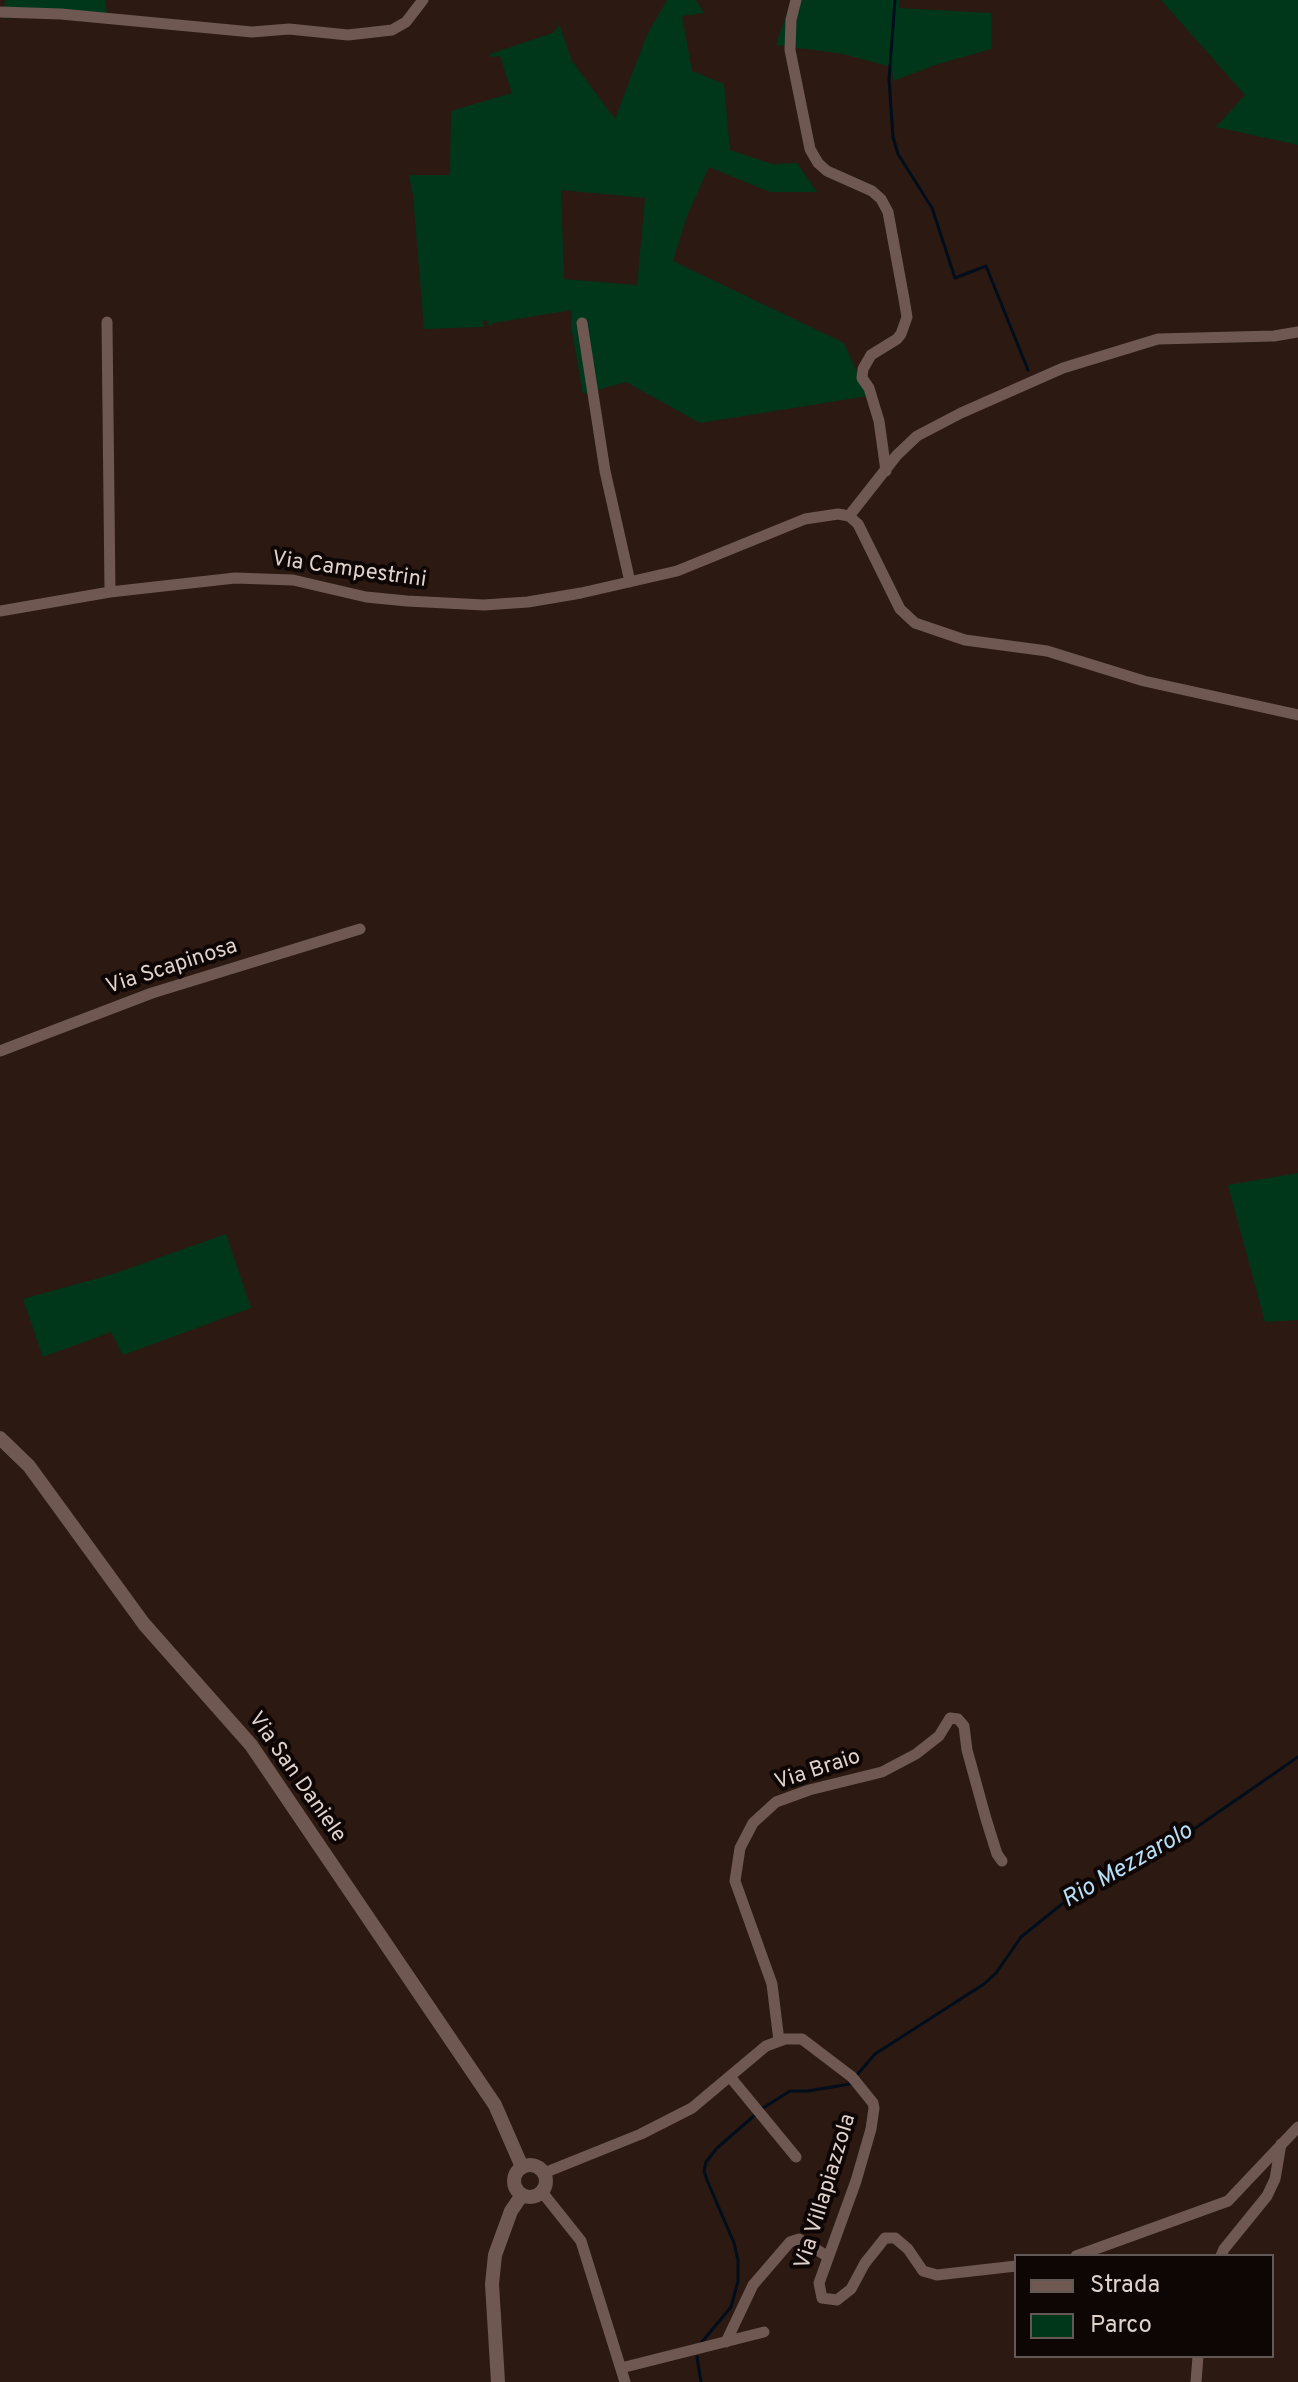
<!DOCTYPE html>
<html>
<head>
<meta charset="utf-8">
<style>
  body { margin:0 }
  #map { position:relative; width:1298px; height:2382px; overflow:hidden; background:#2b1912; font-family:Overpass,sans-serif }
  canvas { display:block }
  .legend { position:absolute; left:1014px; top:2254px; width:260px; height:104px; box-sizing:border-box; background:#0e0604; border:2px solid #625854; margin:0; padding:10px 14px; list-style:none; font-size:24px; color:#dfd2cd }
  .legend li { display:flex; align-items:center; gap:16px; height:40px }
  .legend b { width:40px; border:2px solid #625854 }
</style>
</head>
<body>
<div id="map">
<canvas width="1298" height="2382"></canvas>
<ul class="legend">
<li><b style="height:10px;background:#6e5851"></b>Strada</li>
<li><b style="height:22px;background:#00371b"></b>Parco</li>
</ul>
</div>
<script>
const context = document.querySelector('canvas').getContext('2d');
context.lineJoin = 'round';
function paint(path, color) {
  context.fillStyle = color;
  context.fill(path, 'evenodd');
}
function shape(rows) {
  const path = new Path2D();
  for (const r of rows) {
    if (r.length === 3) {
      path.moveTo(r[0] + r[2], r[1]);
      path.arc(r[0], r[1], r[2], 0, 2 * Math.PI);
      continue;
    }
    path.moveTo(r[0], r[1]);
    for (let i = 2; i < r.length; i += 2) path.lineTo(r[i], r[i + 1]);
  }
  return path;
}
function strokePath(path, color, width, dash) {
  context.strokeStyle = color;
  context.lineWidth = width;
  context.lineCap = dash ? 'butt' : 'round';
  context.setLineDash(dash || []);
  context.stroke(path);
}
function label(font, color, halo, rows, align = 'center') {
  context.font = font + ' Overpass,sans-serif';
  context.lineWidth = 8;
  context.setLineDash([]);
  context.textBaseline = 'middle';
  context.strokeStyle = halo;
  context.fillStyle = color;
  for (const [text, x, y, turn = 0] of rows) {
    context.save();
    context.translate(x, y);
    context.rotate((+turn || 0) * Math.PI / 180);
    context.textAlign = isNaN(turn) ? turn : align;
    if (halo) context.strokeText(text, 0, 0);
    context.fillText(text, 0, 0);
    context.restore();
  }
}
paint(shape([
  [5,0,105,0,108,20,43,11,3,19],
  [667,0,696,0,704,13,682,16,692,71,724,84,730,150,772,164,797,163,817,192,770,192,709,167,687,216,673,261,844,343,868,396,700,423,626,382,583,394,571,326,572,310,493,323,490,327,486,320,483,320,484,327,424,329,413,196,409,175,450,175,451,111,512,93,500,56,491,57,490,54,553,33,559,25,558,21,572,61,615,119,647,35],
  [561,190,645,198,637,285,564,279],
  [791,0,899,0,899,8,991,13,991,49,935,65,893,81,892,67,843,54,776,45],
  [1161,0,1298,0,1298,145,1216,127,1245,95],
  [1298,1173,1298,1320,1265,1322,1228,1185],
  [226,1234,251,1308,123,1355,111,1332,43,1357,23,1299,113,1274]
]), '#00371b');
strokePath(shape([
  [895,0,889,79,893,137,898,154,932,208,955,278,986,266,1028,370],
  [856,2076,875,2054,984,1984,996,1973,1021,1937,1062,1904,1088,1886,1155,1856,1298,1757],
  [763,2108,790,2091,808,2091,850,2084],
  [701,2343,731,2307,738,2281,738,2260,734,2243,707,2180,704,2171,706,2162,717,2148,755,2115],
  [697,2357,701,2382]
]), '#000e1c', 3);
strokePath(shape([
  [796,0,791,20,790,50,810,149,818,163,827,171,872,191,881,199,888,212,904,299,907,317,901,334,897,339,871,355,863,369,862,378,869,388,879,421,886,471],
  [0,12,61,14,252,32,289,29,348,35,392,30,406,22,423,0],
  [107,322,110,592],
  [582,323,605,471,630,582],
  [849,516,897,455,917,436,961,413,1063,368,1158,339,1274,336,1298,332],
  [0,611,110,592,235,578,293,580,366,597,407,601,484,605,528,602,581,593,677,571,805,519,838,514,849,516,858,524,900,609,915,623,965,640,1047,651,1144,681,1298,715],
  [0,1051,152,993,360,929],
  [779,2041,772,1984,735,1881,740,1848,753,1823,776,1802,809,1790,882,1772,916,1754,939,1736,950,1718,958,1719,964,1726,967,1750,986,1819,997,1854,1002,1861],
  [731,2078,796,2157],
  [544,2173,641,2134,692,2108,766,2046,785,2039,802,2039,852,2077,873,2103,874,2108,871,2129,856,2181,819,2283,822,2298,837,2300,851,2289,865,2263,885,2238,895,2238,908,2249,923,2271,937,2275,1016,2266],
  [542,2192,581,2241,625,2382],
  [1076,2256,1228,2201,1298,2127],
  [1221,2256,1224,2249,1267,2196,1275,2179,1281,2144],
  [726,2342,753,2285,790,2242,799,2239,827,2256],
  [621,2368,764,2332],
  [1196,2382,1198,2356]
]), '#6e5851', 11);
strokePath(shape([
  [0,1438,29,1466,144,1624,251,1745,495,2105,522,2167],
  [530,2181,16],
  [498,2382,492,2284,495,2255,511,2211,522,2195]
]), '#6e5851', 14);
label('22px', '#dfd2cd', '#0e0604', [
  ["Via Campestrini",349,571,8],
  ["Via Scapinosa",172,968,-18],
  ["Via Braio",818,1771,-18],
  ["Via San Daniele",296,1778,55],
  ["Via Villapiazzola",827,2192,-73]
]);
label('italic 24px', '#b6def7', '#0e0604', [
  ["Rio Mezzarolo",1128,1867,-30]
]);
</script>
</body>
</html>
